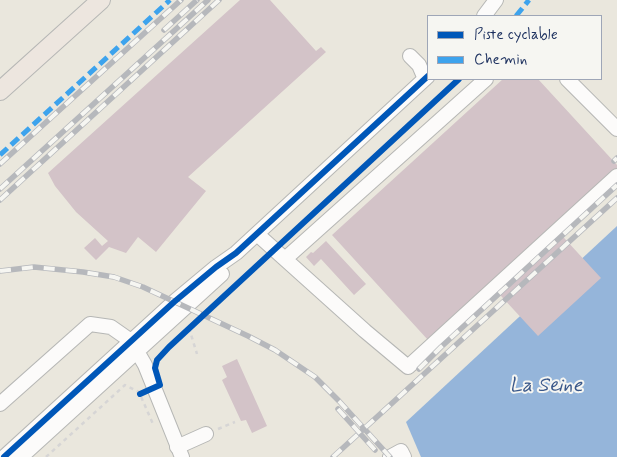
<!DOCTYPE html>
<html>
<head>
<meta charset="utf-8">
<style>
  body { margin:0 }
  #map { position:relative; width:617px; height:457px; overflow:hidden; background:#eae7dd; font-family:Mynerve,sans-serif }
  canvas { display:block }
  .legend { position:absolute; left:427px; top:15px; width:175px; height:65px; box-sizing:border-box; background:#f6f6f2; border:1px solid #9ea6b7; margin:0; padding:6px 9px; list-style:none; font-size:15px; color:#1b2f5e }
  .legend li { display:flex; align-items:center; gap:10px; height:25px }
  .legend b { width:25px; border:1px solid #9ea6b7 }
</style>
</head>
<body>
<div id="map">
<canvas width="617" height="457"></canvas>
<ul class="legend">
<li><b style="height:6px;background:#0057b8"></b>Piste cyclable</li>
<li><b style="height:6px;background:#3da3ed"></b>Chemin</li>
</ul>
</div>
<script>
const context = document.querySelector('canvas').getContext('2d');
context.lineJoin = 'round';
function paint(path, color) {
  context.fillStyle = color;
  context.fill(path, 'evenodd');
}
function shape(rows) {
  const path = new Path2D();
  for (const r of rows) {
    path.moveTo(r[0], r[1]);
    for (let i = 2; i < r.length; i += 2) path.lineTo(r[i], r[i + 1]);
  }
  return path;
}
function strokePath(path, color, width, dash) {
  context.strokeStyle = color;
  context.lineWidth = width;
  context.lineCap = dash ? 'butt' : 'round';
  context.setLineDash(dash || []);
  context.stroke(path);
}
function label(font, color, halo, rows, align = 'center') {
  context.font = font + ' Mynerve,sans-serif';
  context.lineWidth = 4;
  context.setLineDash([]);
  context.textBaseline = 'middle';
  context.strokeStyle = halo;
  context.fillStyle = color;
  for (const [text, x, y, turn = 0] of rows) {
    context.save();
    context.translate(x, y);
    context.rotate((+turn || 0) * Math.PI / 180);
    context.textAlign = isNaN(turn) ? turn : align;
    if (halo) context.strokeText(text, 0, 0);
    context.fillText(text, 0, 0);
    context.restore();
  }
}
paint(shape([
  [617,226,617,457,421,457,406,422]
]), '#95b5da');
paint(shape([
  [240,0,270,0,316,51,321,47,326,52,188,177,206,191,156,252,138,237,126,253,109,247,96,260,84,248,95,238,102,246,108,241,76,212,55,186,48,173],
  [503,79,538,79,617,165,617,169,554,227,601,278,538,336,490,284,428,340,332,235],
  [326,241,366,284,354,295,321,259,314,266,306,257,311,252,313,253],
  [237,359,267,426,252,433,246,420,241,421,222,380,227,377,222,366]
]), '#d3c3c8');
const minor = shape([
  [484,16,496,0],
  [410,56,419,65,425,79],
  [567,79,617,129],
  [257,234,365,331,408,367,617,176],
  [285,259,486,79],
  [0,404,90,324,111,327,131,341,145,365,182,457],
  [177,447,206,434],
  [4,457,174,302,216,267,236,253,428,76],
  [21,457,222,274],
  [390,457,401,451,404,457]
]);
const major = shape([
  [0,91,101,0]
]);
strokePath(minor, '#b6b7b5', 16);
strokePath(major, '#b6b7b5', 20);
strokePath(shape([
  [189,328,197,354],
  [218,429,235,422],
  [46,457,125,385,139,392,153,424]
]), '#d6d5d5', 2.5, [4, 4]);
strokePath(minor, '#fcfbfa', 14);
strokePath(major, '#ede6df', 18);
const rail = shape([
  [164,30,197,0],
  [614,161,617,158],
  [0,164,181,0],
  [0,189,208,0],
  [0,200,219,0],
  [0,271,34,267,83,272,114,277,143,287,248,336,275,350,315,377,339,401,390,457],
  [419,369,441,347,617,185],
  [338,409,375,450],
  [333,457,617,198]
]);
strokePath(rail, '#b6b8bc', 5.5);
strokePath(rail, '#f6f6f2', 4, [11]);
strokePath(shape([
  [516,16,529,0],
  [0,155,170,0]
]), '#3da3ed', 5, [10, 5]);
strokePath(shape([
  [140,394,160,385,155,368,157,360,169,347,459,79],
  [4,457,174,302,216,267,236,253,428,76]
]), '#0057b8', 6);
label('italic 20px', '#395789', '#f6f6f2', [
  ["La Seine",546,387]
]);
</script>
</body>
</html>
